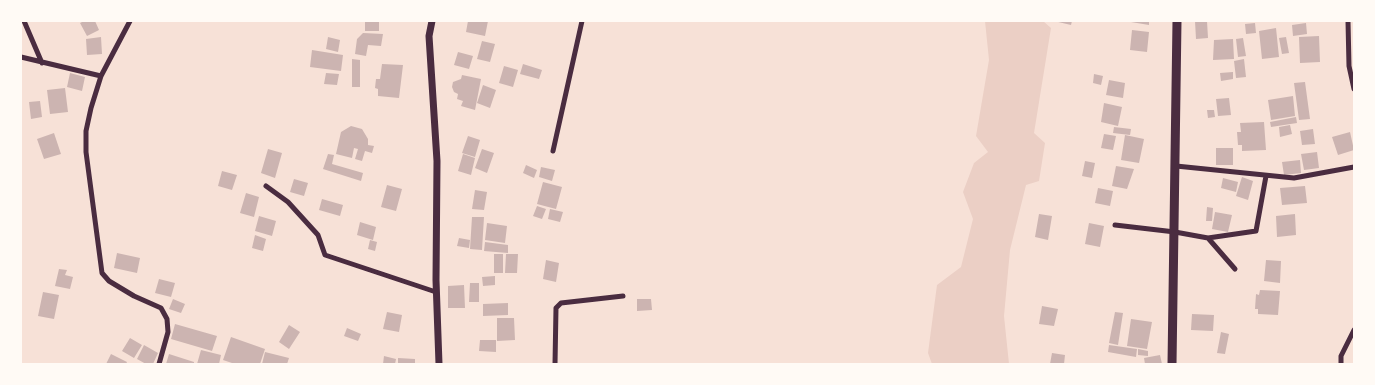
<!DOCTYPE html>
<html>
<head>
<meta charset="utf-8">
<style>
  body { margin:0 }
  #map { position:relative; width:1375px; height:385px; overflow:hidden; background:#f7e1d7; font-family:"Varela Round",sans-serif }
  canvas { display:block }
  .frame { position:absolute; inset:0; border:22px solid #fffaf5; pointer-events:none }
</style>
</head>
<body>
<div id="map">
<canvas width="1375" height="385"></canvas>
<div class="frame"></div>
</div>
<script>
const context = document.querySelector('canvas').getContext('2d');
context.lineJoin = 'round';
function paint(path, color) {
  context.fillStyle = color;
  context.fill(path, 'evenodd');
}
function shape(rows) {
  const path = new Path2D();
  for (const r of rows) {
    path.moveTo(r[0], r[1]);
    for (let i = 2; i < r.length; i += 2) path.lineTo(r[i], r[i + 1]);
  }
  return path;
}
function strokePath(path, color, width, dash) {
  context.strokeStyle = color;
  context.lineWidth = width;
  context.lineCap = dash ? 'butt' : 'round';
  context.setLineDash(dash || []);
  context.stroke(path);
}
paint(shape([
  [985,21,1043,21,1051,28,1034,133,1045,143,1039,181,1026,185,1010,250,1004,316,1009,364,932,364,928,353,937,285,961,267,973,219,963,192,974,163,988,152,976,136,989,60]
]), '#ebcfc5');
paint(shape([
  [84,21,95,21,99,30,87,36,80,23],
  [365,21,379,21,379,31,365,31],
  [468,21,488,21,485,36,466,32],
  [1054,21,1072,21,1071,25],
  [1125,21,1149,21,1149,25],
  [1195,21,1207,21,1208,38,1196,39],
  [1255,23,1256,33,1246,34,1245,24],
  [1306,23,1307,34,1293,36,1292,25],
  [1276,28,1279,57,1262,59,1259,31],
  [1132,30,1149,32,1147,52,1130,50],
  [363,33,383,34,381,46,368,45,366,56,355,54,357,39],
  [1319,36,1320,62,1300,63,1299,37],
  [101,37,102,54,87,55,86,39],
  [328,37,340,40,338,52,326,49],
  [1286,37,1289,53,1282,54,1279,38],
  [1243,38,1246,56,1238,57,1236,39],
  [1233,39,1234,59,1213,60,1214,40],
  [482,41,495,44,490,62,477,59],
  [312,50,343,55,341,71,310,67],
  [458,52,473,56,469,69,454,65],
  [352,59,360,60,360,87,352,87],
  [1244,59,1246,77,1236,78,1234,61],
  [382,64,403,65,399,98,378,96,378,89,375,88,376,79,380,79],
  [523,64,542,70,539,79,520,74],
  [504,66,518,70,513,87,499,83],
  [1233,72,1233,79,1221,81,1220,73],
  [70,73,85,77,82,91,67,87],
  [326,73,339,74,337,85,324,84],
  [1094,74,1103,76,1101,85,1093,83],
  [462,75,481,79,475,110,461,106,463,101,457,99,458,94,454,92,452,87,453,82,461,79],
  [1109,80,1125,83,1123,98,1106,95],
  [1305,82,1310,119,1299,120,1294,83],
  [483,85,496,90,490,108,477,103],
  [65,88,68,112,50,114,47,90],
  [1293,96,1295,116,1271,120,1268,100],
  [1229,98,1231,115,1218,116,1216,99],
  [40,101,42,117,31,119,29,102],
  [1104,103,1122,107,1118,126,1101,122],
  [1207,110,1214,110,1215,117,1208,118],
  [1296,117,1297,123,1271,127,1270,122],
  [1264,122,1266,150,1242,151,1242,145,1238,145,1237,132,1241,132,1240,123],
  [1290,125,1292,134,1280,137,1279,127],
  [351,126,362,129,368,139,368,145,374,146,372,153,365,151,362,161,355,159,358,149,354,148,352,158,336,154,341,132],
  [1114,127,1131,129,1130,135,1113,133],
  [1313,129,1315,144,1302,145,1300,131],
  [1350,132,1354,150,1338,155,1332,137],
  [54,133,61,154,44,159,37,139],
  [1104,134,1116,136,1113,150,1101,148],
  [1125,135,1144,139,1139,163,1121,160],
  [468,136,480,140,475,157,462,153],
  [1216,148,1233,148,1233,165,1216,165],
  [268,149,282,153,275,178,261,173],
  [482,149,494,153,487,173,475,168],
  [1317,152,1319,168,1304,170,1301,154],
  [328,154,334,155,332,164,363,173,361,181,323,169],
  [463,154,475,158,471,175,458,171],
  [1300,160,1301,173,1284,175,1282,162],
  [1085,161,1095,163,1092,178,1082,176],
  [526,165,537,170,534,178,523,173],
  [1116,166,1134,169,1127,189,1112,186],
  [541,167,555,170,552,181,539,177],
  [222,171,237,175,232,190,218,186],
  [1242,177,1253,181,1248,200,1236,196],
  [1223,178,1238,182,1236,192,1221,188],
  [294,179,308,183,304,196,290,192],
  [543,182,562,187,556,209,537,204],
  [387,185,402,189,396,211,381,207],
  [1305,186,1307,203,1282,205,1280,188],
  [1098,188,1113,191,1110,206,1095,203],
  [475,190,487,192,484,210,472,209],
  [246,193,259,197,254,217,240,213],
  [322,199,343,205,340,216,319,210],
  [537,206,546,209,542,219,533,216],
  [1207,207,1213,208,1212,221,1206,221],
  [550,209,563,212,560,222,548,219],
  [1215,212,1232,215,1228,232,1212,229],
  [1039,214,1052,216,1048,240,1035,237],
  [1295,214,1296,235,1277,237,1276,216],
  [259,216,276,221,272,236,255,231],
  [472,217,484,217,482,250,470,249],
  [360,222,376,227,373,240,357,235],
  [487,223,507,226,505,243,485,240],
  [1089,223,1104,226,1100,247,1085,244],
  [255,235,266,239,263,251,252,248],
  [459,238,470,240,469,248,457,246],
  [370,240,377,242,375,251,368,249],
  [485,242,508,245,508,253,484,251],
  [117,253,140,258,137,273,114,268],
  [494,254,503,254,503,273,494,273],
  [506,254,518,254,517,273,505,273],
  [546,260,559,263,556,282,543,279],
  [1266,260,1281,261,1280,283,1264,281],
  [59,269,67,270,65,275,73,277,70,289,55,286],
  [495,276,495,285,483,286,482,277],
  [159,279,175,283,171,297,155,293],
  [470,283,479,283,479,302,469,302],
  [464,285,465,308,448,308,448,286],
  [1260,290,1280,291,1278,315,1258,314,1258,309,1255,309,1256,294,1259,295],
  [43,292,59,295,54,319,38,316],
  [173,299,185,304,181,313,169,309],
  [637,299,651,299,652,310,637,311],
  [508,303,508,315,483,316,483,304],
  [1042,306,1058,309,1054,326,1039,324],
  [387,312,402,315,399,332,383,329],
  [1115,312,1123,313,1118,345,1109,343],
  [1192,314,1214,315,1213,331,1191,330],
  [497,318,514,318,515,340,497,341],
  [1131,319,1152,322,1147,349,1127,346],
  [175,324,217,336,212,351,171,339],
  [289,325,300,332,289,349,279,342],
  [347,328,361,334,358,341,344,336],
  [1221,332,1229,334,1225,354,1217,353],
  [231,337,265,349,260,364,235,364,223,360],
  [130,338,142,345,134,358,122,351],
  [480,340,496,340,496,352,479,351],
  [144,345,158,353,153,364,146,364,137,359],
  [1109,345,1137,349,1136,357,1108,352],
  [1138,349,1148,351,1148,356,1138,355],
  [201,350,221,355,219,364,197,364],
  [265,352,289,358,287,364,262,364],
  [1052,353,1065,355,1064,364,1050,364],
  [111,354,127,362,126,364,106,364],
  [169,354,194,362,194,364,166,364],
  [1160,355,1162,364,1145,364,1144,358],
  [384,356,396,359,395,364,383,364],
  [398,358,415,359,415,364,398,364]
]), '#ccb4b1');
strokePath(shape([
  [24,21,42,63],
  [130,21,101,76,91,108,86,131,86,152,102,273,109,281,134,296,161,308,167,319,168,332,159,364],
  [1348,21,1349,66,1354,89],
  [21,57,101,76],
  [553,151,582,21],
  [1176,166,1294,178,1354,167],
  [266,186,288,202,318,235,325,255,436,292],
  [1115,225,1175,232,1208,238,1235,269],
  [1208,238,1256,231,1266,176],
  [555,364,556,308,561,303,623,296],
  [1341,364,1341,356,1354,330]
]), '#4a2c40', 5);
strokePath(shape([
  [432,21,429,36,437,161,436,280,439,364]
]), '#4a2c40', 7);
strokePath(shape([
  [1172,364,1177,21]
]), '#4a2c40', 9);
</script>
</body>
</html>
